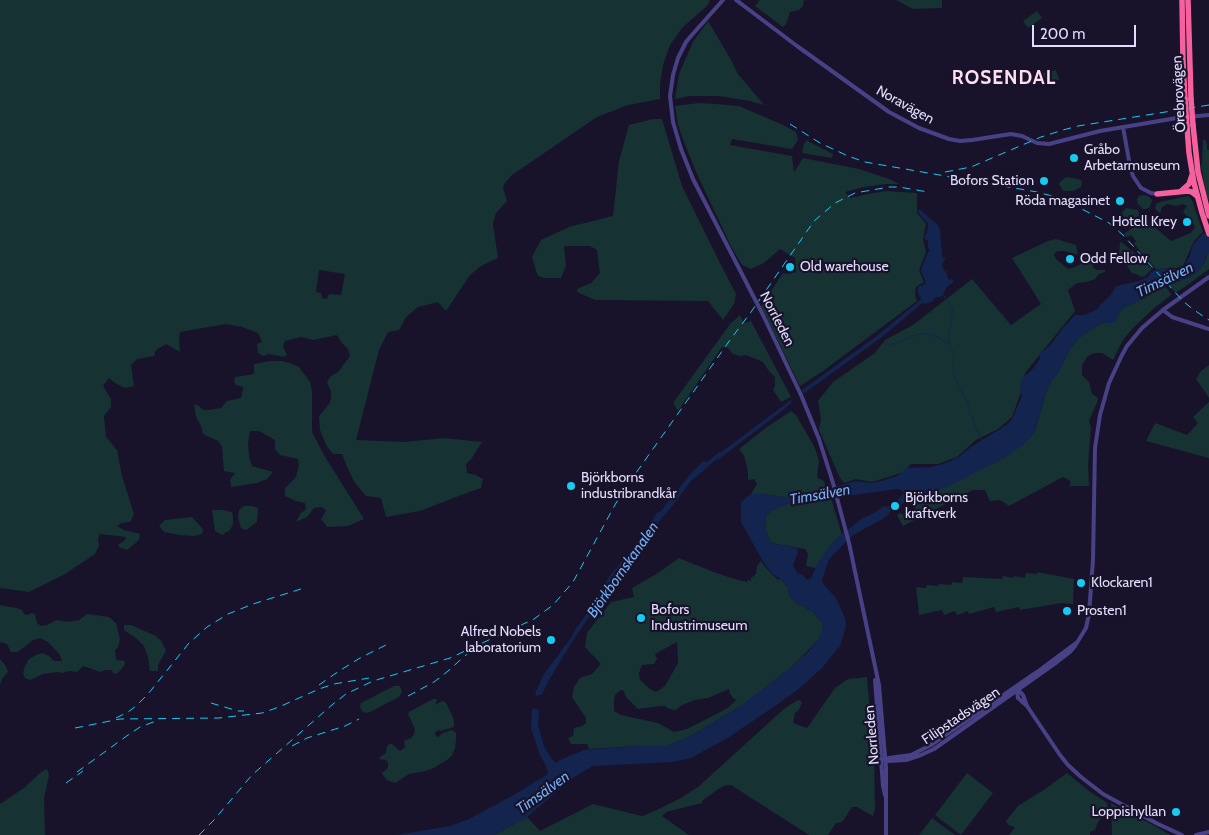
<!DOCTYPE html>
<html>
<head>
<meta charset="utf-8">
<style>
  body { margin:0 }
  #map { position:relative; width:1209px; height:835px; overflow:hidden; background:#18132a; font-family:Cabin,sans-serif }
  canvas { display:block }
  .scale { position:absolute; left:1032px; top:25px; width:104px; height:22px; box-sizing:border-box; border:2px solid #e3ddfd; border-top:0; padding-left:6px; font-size:15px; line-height:18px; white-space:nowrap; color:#e3ddfd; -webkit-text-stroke:4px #18132a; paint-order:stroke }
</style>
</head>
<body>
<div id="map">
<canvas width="1209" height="835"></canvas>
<div class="scale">200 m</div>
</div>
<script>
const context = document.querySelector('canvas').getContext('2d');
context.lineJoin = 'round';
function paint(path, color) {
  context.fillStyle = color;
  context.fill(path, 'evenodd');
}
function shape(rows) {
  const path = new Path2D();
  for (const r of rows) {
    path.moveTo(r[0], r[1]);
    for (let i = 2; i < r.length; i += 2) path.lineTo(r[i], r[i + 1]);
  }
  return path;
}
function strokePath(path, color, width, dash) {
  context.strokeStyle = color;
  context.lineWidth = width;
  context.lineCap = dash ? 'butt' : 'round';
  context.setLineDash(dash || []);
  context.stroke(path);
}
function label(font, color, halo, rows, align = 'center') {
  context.font = font + ' Cabin,sans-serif';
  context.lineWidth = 4.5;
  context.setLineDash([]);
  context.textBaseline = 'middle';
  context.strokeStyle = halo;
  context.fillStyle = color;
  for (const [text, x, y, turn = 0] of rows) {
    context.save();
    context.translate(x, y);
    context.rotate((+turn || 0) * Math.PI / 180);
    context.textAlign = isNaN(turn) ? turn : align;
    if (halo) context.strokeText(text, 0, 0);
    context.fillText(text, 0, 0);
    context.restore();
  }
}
paint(shape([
  [0,0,710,0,707,6,682,28,670,45,663,65,660,84,660,99,628,105,597,117,512,175,505,183,503,188,507,201,496,213,494,220,493,224,498,258,481,266,470,275,446,311,438,302,418,307,406,317,399,330,388,332,379,350,356,440,404,442,445,438,482,442,472,458,466,464,467,473,476,475,483,479,481,488,461,495,420,511,386,517,381,498,366,496,355,483,348,469,342,454,333,454,326,445,320,430,319,416,329,404,331,399,331,392,327,382,331,376,338,372,350,356,348,349,342,343,337,335,313,340,301,337,285,341,283,346,287,355,284,357,269,354,263,356,258,353,257,344,262,342,258,333,242,327,226,324,180,332,179,339,180,352,166,344,156,350,154,356,137,359,131,365,134,386,125,388,115,383,109,378,103,386,111,399,111,407,104,416,106,437,117,450,122,476,134,514,130,522,121,523,117,526,124,530,140,534,139,540,127,550,119,547,118,545,125,540,126,537,100,534,98,539,99,546,95,554,65,574,29,592,0,588],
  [319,270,345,274,341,295,329,294,327,299,322,298,321,293,316,292],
  [760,0,804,0,803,6,799,10,790,12,786,24,783,27,755,6],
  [896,0,942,0,942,8,913,9],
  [1037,11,1042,18,1028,28,1023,21],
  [708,21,730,58,738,74,764,105,750,101,718,96,689,96,675,99,679,74,693,42],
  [1056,70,1059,80,1039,79,1039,74],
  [699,103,716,104,739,106,781,124,796,132,798,140,792,149,732,139,730,145,792,156,794,172,803,158,859,169,889,179,899,184,886,184,864,187,845,192,850,198,868,194,886,191,917,193,917,213,926,224,923,239,926,252,919,270,924,282,916,287,915,295,917,301,823,371,800,386,761,306,783,273,789,274,796,272,795,258,780,249,764,263,751,269,742,265,732,248,697,174,684,142,678,125,675,106],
  [653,119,662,119,682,186,720,263,736,294,734,304,723,320,708,301,595,300,577,292,577,289,591,283,600,273,597,250,590,246,564,246,566,266,561,278,544,278,538,276,536,271,532,257,541,240,569,227,613,216,619,161,629,125],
  [1205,139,1207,144,1207,150,1209,150,1209,200,1207,197,1201,166,1202,162,1203,140],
  [806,140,833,154,832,158,802,153,803,147],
  [1066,177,1078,179,1082,181,1081,187,1073,191,1063,191,1059,184,1061,181],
  [1143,195,1148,196,1152,200,1150,207,1146,209,1143,209,1138,204,1137,199,1139,196],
  [1188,196,1192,200,1203,232,1194,241,1183,266,1177,268,1156,269,1134,244,1136,241,1131,235,1127,237,1124,234,1145,219,1171,241,1191,233,1195,227,1193,223,1183,212,1187,206,1183,204,1176,206,1167,204,1161,208,1161,211,1159,213,1155,208,1156,204,1160,202],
  [1126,208,1138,210,1139,215,1136,219,1132,220,1124,217,1122,214,1123,211],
  [1056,239,1076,245,1078,255,1065,251,1058,251,1055,253,1054,255,1056,259,1068,269,1075,267,1081,264,1084,257,1088,256,1094,258,1093,268,1097,270,1105,270,1105,272,1099,274,1095,279,1087,282,1077,283,1068,290,1075,311,1025,373,1020,395,1012,417,998,429,976,440,957,457,938,464,911,464,904,472,872,482,856,479,844,483,839,476,819,430,821,419,818,401,833,382,875,353,885,340,913,325,972,279,1011,325,1041,304,1012,258,1048,241],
  [1120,242,1124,244,1152,269,1145,276,1140,277,1139,275,1132,273,1126,264,1121,259,1119,253],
  [1208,253,1209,253,1209,269,1186,286,1177,292,1175,292,1168,284,1181,281,1198,271,1205,262],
  [1165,286,1171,294,1171,295,1152,310,1133,328,1123,340,1113,360,1102,353,1094,353,1087,357,1082,365,1082,375,1089,382,1092,394,1097,397,1098,400,1089,421,1091,427,1088,466,1089,486,1069,486,1071,483,1070,481,1063,477,1009,506,1000,500,990,501,985,490,973,490,903,526,897,515,900,513,906,516,910,515,915,507,913,502,907,501,909,495,989,465,1004,458,1035,431,1047,389,1052,380,1059,371,1070,349,1079,338,1093,328,1103,323,1114,323,1122,308,1145,298,1155,290],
  [740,315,742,320,745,323,751,321,791,397,781,402,773,390,775,386,775,377,769,371,763,362,746,355,740,356,733,354,728,348,722,347,678,411,673,403,730,324],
  [270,361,281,361,290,363,299,367,310,382,312,391,312,432,324,455,364,519,348,526,327,527,321,519,326,511,322,507,314,508,307,517,296,522,300,514,306,509,305,503,296,501,285,496,285,488,296,477,299,465,298,459,280,455,275,449,275,440,259,431,250,431,248,443,249,457,252,466,273,472,267,479,257,483,231,487,230,480,235,473,224,471,222,447,218,441,203,434,201,426,196,417,194,404,199,406,203,410,209,410,221,408,227,401,241,398,243,389,243,387,236,385,234,381,235,377,254,374,254,364],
  [1209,365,1209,398,1196,379,1201,371],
  [1209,402,1209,458,1146,441,1155,423,1187,435,1198,423,1193,417],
  [791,411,796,415,815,448,819,461,817,477,819,479,823,480,828,490,806,497,790,498,763,494,751,494,757,484,754,479,748,480,748,471,744,456,739,449,767,427],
  [831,498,842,535,837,538,829,547,816,568,806,566,808,554,805,549,771,543,765,529,766,517,772,510,787,504],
  [244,506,252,506,258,508,257,522,246,530,241,528,238,517,239,510],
  [223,510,232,512,233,517,233,524,230,530,222,535,215,531,212,510],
  [192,517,203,529,202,534,194,536,180,535,164,532,159,526,165,520],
  [679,558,716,573,738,580,747,582,748,580,751,581,751,578,756,574,757,566,761,561,764,566,778,580,781,579,788,588,789,595,796,603,813,612,823,624,822,633,818,640,794,665,756,695,739,707,689,737,666,746,638,746,589,749,587,744,571,744,568,738,573,736,574,728,582,726,586,723,586,718,572,697,574,687,580,678,592,674,601,664,585,647,587,633,611,602,634,597,632,588,658,573],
  [677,642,678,663,665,686,656,692,650,689,640,680,639,673,642,665,654,664,657,659,655,654],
  [729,689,730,694,734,699,737,699,728,708,687,729,674,732,658,723,621,715,614,711,614,699,615,695,619,691,623,690,626,697,638,709,661,706,665,706,669,709,676,710,682,705,695,700,708,698],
  [1037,572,1074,579,1073,604,1061,603,1020,610,1019,607,996,612,994,607,969,614,968,611,957,615,955,611,944,615,942,610,919,615,916,587,926,588,927,585,939,586,939,584,951,585,952,582,962,583,963,577,1002,579,1003,576,1013,578,1014,576,1025,578,1026,573,1037,574],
  [0,605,16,608,22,610,24,614,27,615,32,613,35,614,37,623,41,626,47,625,56,620,67,622,79,620,87,614,109,617,116,623,120,639,118,647,115,650,116,660,125,661,124,666,118,673,114,674,111,670,105,670,100,672,83,666,77,672,70,671,62,673,58,672,43,674,30,680,25,678,23,673,25,666,29,659,36,655,42,653,49,656,54,661,62,661,60,655,48,642,40,638,33,640,18,652,11,652,7,644,0,642],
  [124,625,131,625,140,629,156,636,162,642,166,651,158,665,158,671,150,671,148,657,144,646,136,638,124,630],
  [0,659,6,666,8,672,2,679,0,685],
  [867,677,874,756,875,808,873,816,857,807,852,807,843,821,839,823,836,823,828,835,809,835,731,785,726,785,720,788,703,800,702,803,666,812,662,816,689,835,494,835,527,817,540,831,593,804,642,816,655,811,679,799,698,787,785,708,798,700,801,701,802,703,798,711,795,713,793,723,807,728,835,688,848,679],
  [394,686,400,686,402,692,399,697,370,712,366,713,362,711,360,707,361,703],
  [433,699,437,699,436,705,440,702,444,701,446,703,453,717,454,723,454,727,441,731,438,730,435,733,436,736,438,737,443,733,452,730,454,731,456,733,456,739,455,748,452,755,447,760,434,768,425,771,409,774,395,783,387,780,382,774,382,773,388,768,388,763,386,760,379,759,380,757,386,753,387,746,390,744,392,744,400,751,405,747,404,741,411,738,414,734,415,729,408,714,409,712],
  [46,769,48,771,49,775,44,798,45,835,0,835,0,804,24,788,40,773],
  [967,773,993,793,961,835,935,815],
  [1067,773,1089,791,1106,802,1109,808,1105,811,1097,824,1095,830,1090,832,1090,835,1009,835,1015,827,1008,825,1006,821,1018,806,1045,789],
  [1111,803,1155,826,1170,835,1112,835],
  [932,818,955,835,919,835]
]), '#163233');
paint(shape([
  [919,209,937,224,940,229,942,256,943,258,946,257,942,265,943,269,946,272,949,280,952,279,954,281,946,288,943,295,939,297,936,297,931,302,924,304,918,293,918,287,924,285,926,283,921,270,927,254,930,250,928,248,928,241,924,238,928,229,928,222,926,222,918,212],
  [1209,233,1209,253,1206,257,1205,262,1198,271,1190,278,1181,281,1171,283,1155,290,1145,298,1122,308,1114,323,1103,323,1093,328,1079,338,1070,349,1059,371,1052,380,1047,389,1035,431,1031,437,1023,445,1004,458,945,488,919,496,911,494,909,495,907,501,901,504,899,501,902,498,901,497,904,493,901,490,897,489,854,495,840,495,831,498,787,504,772,510,766,517,765,529,771,543,797,548,798,552,793,565,797,573,803,575,807,580,811,578,819,561,829,547,837,538,863,518,874,513,883,507,886,506,890,511,889,514,883,519,853,535,832,556,828,562,822,580,824,585,836,598,845,618,846,627,840,646,822,668,801,687,778,704,729,737,691,758,672,762,593,766,574,777,527,817,494,835,397,835,450,826,469,819,512,796,548,774,547,768,539,753,531,728,532,710,534,708,537,709,539,712,538,725,544,746,551,758,556,763,560,760,584,750,638,746,666,746,689,737,739,707,794,665,808,652,818,640,822,633,823,624,813,612,796,603,789,595,788,588,781,579,774,575,765,565,741,522,741,502,751,494,763,494,790,498,806,497,828,490,837,486,856,481,871,483,881,481,897,476,902,472,906,468,932,467,946,463,959,457,971,447,1008,424,1012,419,1022,396,1020,391,1022,378,1032,370,1040,359,1040,351,1044,351,1052,343,1062,329,1075,315,1084,315,1098,309,1100,305,1111,295,1116,286,1139,281,1148,277,1151,272,1159,269,1177,269,1183,267,1190,256,1192,247,1195,242,1203,234],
  [791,400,792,402,782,411,719,459,716,456],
  [705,461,709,466,691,481,674,504,642,541,628,562,627,566,629,571,628,576,615,580,610,587,573,640,549,680,542,694,537,696,535,694,544,674,571,638,575,630,588,612,609,577,639,540,657,513,661,511,686,479,701,463]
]), '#13254e');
strokePath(shape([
  [943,295,948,300,953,309,949,334,949,343,954,354,953,368,955,380,967,402,975,426,983,441],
  [880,336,882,338],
  [885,340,890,345,921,333,936,336,943,341,948,343]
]), '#13254e', 1);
strokePath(shape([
  [804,391,880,336,922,301],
  [704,467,720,454]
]), '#13254e', 4);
strokePath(shape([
  [881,514,899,503,905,496]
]), '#13254e', 6);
strokePath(shape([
  [723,0,691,36,686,42,678,58,673,75,670,96,673,122,681,149,693,179,763,315,801,395,819,439,833,483,849,543,879,685,886,768,886,835],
  [736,0,797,46,889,112,919,128,949,139,960,141,972,140,1011,134,1022,136,1037,143,1049,144,1100,131,1177,118,1209,115],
  [1123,127,1130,166,1133,176,1141,188,1151,193,1157,194],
  [1163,310,1172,317,1209,329],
  [875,680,883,786,885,795],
  [1017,691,1020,692,1023,695,1027,706,1060,755,1068,765,1081,777,1103,794,1158,824,1182,835],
  [1017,691,1018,698,1027,706],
  [881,760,889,758,911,755,931,745,1037,672,1076,643],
  [886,760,889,761,906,760,921,755,934,749,1057,662,1070,652,1075,646,1086,628,1089,614,1093,560,1095,448,1100,415,1109,383,1122,355,1127,346,1142,328,1163,310,1209,277],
  [1196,835,1209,832]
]), '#484186', 4);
strokePath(shape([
  [1182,0,1183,62,1185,99],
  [1188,0,1191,99],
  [1193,125,1198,172,1209,216],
  [1187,126,1189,153,1194,183,1202,213,1209,234],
  [1181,191,1189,184,1192,175],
  [1157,194,1188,191,1192,192,1197,196]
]), '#f5609d', 5.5);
strokePath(shape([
  [790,124,820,143,848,156,865,162,1037,192,1056,197,1072,204,1109,223,1123,235,1184,302,1194,310,1209,320],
  [945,172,971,167,1041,137,1063,130,1078,126,1209,105],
  [319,685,339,671,360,658,386,645],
  [408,696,434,682,448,671,467,654],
  [211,703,238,711,244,711],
  [116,718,128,712,136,706,148,694,189,643,207,627,228,614,253,604,301,589],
  [75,728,120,719,219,718,262,713,279,707,319,689,334,684,369,678],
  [292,746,307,738,345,726,359,719],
  [77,772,128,735,140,727,156,721],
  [66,783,83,771],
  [199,835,214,820,252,775,333,704,346,694,373,681,450,658,534,619,553,605,573,582,616,503,631,480,730,340,751,312,814,221,835,203,855,193,889,187,899,187,928,192]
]), '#16cbf1', 1, [8, 6]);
strokePath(shape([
  [1185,99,1187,126],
  [1191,99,1193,125]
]), '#f5609d', 5.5);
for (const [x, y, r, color] of [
  [1074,158,5,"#16cbf1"],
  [1044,181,5,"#16cbf1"],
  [1120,201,5,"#16cbf1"],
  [1187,222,5,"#16cbf1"],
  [1070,259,5,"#16cbf1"],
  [790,267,5,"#16cbf1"],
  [571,486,5,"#16cbf1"],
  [895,506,5,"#16cbf1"],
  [1081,583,5,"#16cbf1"],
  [1067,611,5,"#16cbf1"],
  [641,618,5,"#16cbf1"],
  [551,640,5,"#16cbf1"],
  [1176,812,5,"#16cbf1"]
]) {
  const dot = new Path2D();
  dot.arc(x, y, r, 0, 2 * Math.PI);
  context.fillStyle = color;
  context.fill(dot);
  strokePath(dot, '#18132a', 2);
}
label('14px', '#e3ddfd', '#18132a', [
  ["Örebrovägen",1179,94,-93],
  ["Noravägen",905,105,29],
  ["Norrleden",777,319,63],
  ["Filipstadsvägen",961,716,-34],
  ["Norrleden",872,735,-95]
]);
label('14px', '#e3ddfd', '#18132a', [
  ["Gråbo",1084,150],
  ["Arbetarmuseum",1084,166],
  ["Bofors Station",1034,181,"right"],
  ["Röda magasinet",1110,201,"right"],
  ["Hotell Krey",1177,222,"right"],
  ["Odd Fellow",1080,259],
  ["Old warehouse",800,267],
  ["Björkborns",581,478],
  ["industribrandkår",581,494],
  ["Björkborns",905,498],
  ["kraftverk",905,514],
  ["Klockaren1",1091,583],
  ["Bofors",651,610],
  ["Industrimuseum",651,626],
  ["Prosten1",1077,611],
  ["Alfred Nobels",541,632,"right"],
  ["laboratorium",541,648,"right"],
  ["Loppishyllan",1166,812,"right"]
], 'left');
label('italic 15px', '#72aff6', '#18132a', [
  ["Timsälven",1165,280,-26],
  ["Timsälven",820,495,-10],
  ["Björkbornskanalen",623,570,-55],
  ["Timsälven",543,793,-36]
]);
context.letterSpacing = '1px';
label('bold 19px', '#fddff0', '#18132a', [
  ["ROSENDAL",1004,78]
]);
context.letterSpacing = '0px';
</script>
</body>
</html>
